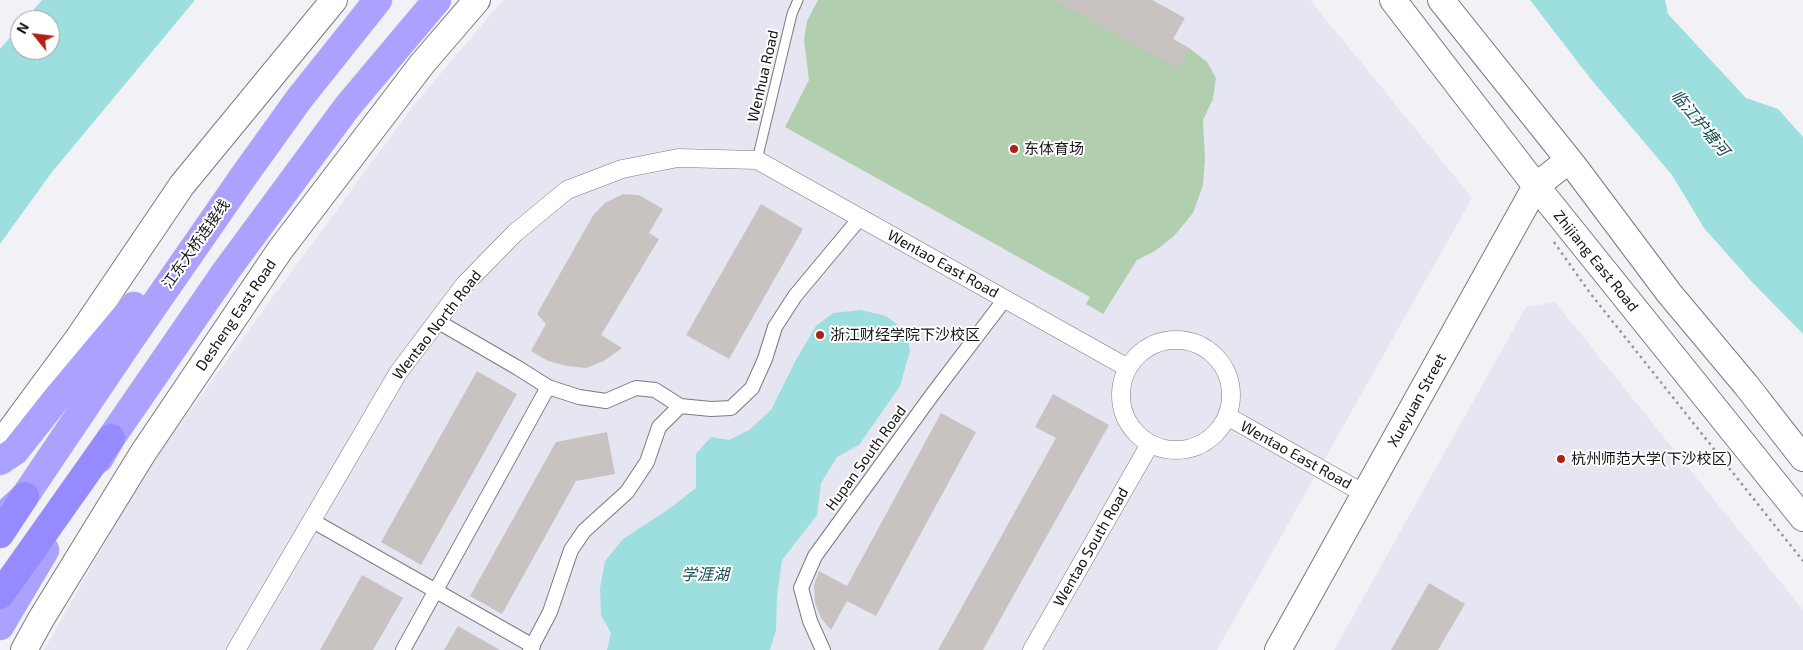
<!DOCTYPE html>
<html>
<head>
<meta charset="utf-8">
<style>
  body { margin:0 }
  #map { position:relative; width:1803px; height:650px; overflow:hidden; background:#f1f1f6; font-family:"Exo 2",sans-serif }
  canvas { display:block }
  .north { position:absolute; left:10px; top:10px; width:50px; height:50px; box-sizing:border-box; background:#fff; border:1px solid #a1a1a1; border-radius:50%; rotate:299deg; font-size:14px; font-weight:700; line-height:20px; text-align:center; color:#131314 }
  .north::after { content:''; display:block; margin:auto; width:18px; height:22px; background:#b02114; clip-path:polygon(50% 0,100% 100%,50% 72%,0 100%) }
</style>
</head>
<body>
<div id="map">
<canvas width="1803" height="650"></canvas>
<div class="north">N</div>
</div>
<script>
const context = document.querySelector('canvas').getContext('2d');
context.lineJoin = 'round';
function paint(path, color) {
  context.fillStyle = color;
  context.fill(path, 'evenodd');
}
function shape(rows) {
  const path = new Path2D();
  for (const r of rows) {
    if (r.length === 3) {
      path.moveTo(r[0] + r[2], r[1]);
      path.arc(r[0], r[1], r[2], 0, 2 * Math.PI);
      continue;
    }
    path.moveTo(r[0], r[1]);
    for (let i = 2; i < r.length; i += 2) path.lineTo(r[i], r[i + 1]);
  }
  return path;
}
function strokePath(path, color, width, dash) {
  context.strokeStyle = color;
  context.lineWidth = width;
  context.lineCap = dash ? 'butt' : 'round';
  context.setLineDash(dash || []);
  context.stroke(path);
}
function label(font, color, halo, rows, align = 'center') {
  context.font = font + ' "Exo 2","Noto Sans SC",sans-serif';
  context.lineWidth = 4;
  context.setLineDash([]);
  context.textBaseline = 'middle';
  context.strokeStyle = halo;
  context.fillStyle = color;
  for (const [text, x, y, turn = 0] of rows) {
    context.save();
    context.translate(x, y);
    context.rotate((+turn || 0) * Math.PI / 180);
    context.textAlign = isNaN(turn) ? turn : align;
    if (halo) context.strokeText(text, 0, 0);
    context.fillText(text, 0, 0);
    context.restore();
  }
}
paint(shape([
  [503,0,1310,0,1472,198,1217,650,44,650,145,472,410,110],
  [1555,302,1803,610,1803,650,1334,650,1526,307]
]), '#e6e6f2');
paint(shape([
  [818,0,1104,0,1189,48,1207,62,1216,78,1213,99,1203,120,1205,159,1203,185,1193,213,1174,236,1155,251,1137,260,1103,314,1086,304,1090,297,785,127,809,80,804,40,807,21]
]), '#b1ceaf');
paint(shape([
  [42,0,195,0,52,172,0,244,0,49,20,26,20,50,50,50,50,20,25,20],
  [1530,0,1665,0,1668,14,1746,98,1778,109,1803,137,1803,334,1752,282,1704,228,1672,175,1590,78],
  [861,310,886,316,907,332,910,351,900,386,859,445,837,457,821,483,817,515,782,560,777,596,776,630,770,650,607,650,611,633,601,615,600,588,605,561,623,539,669,509,696,488,696,454,711,437,729,440,749,430,771,410,796,360,816,326,833,313]
]), '#9ddedf');
paint(shape([
  [1053,0,1152,0,1185,18,1173,39,1189,48,1178,68],
  [623,194,639,195,663,209,649,233,659,239,601,335,622,348,604,361,586,368,567,366,548,361,531,351,546,324,537,314,594,214,605,203],
  [761,204,803,229,729,359,686,335],
  [477,371,517,394,421,565,381,542],
  [1053,394,1109,425,983,650,938,650,1056,438,1035,427],
  [941,413,976,432,876,616,847,601,831,630,821,618,815,603,814,585,819,571,847,586],
  [607,432,615,474,576,481,502,614,470,596,556,442],
  [362,575,403,598,373,650,320,650],
  [1429,583,1465,604,1438,650,1391,650],
  [458,626,500,650,444,650]
]), '#c8c3c1');
const service = shape([
  [757,160,792,14,798,0]
]);
const pedestrian = shape([
  [437,321,518,368,548,387,579,397,606,401,636,388,655,390,680,406],
  [311,520,533,646],
  [403,650,548,387],
  [530,650,550,612,571,550,584,531,627,492,647,462,659,427,680,406,711,409,731,408,752,388,765,359,775,327,795,296,860,218],
  [823,650,810,621,801,588,815,556,932,395,1005,299]
]);
const minor = shape([
  [1176,395,55],
  [1227,416,1365,494],
  [236,650,398,373,465,284,515,233,567,190,622,169,678,158,757,160,1128,368],
  [1032,650,1150,444]
]);
const secondary = shape([
  [1393,0,1536,186,1803,518],
  [1441,0,1573,165,1669,293,1746,385,1803,458],
  [0,442,4,439,77,340,182,185,334,0],
  [24,650,41,619,143,453,280,250,422,64,477,0],
  [1278,650,1536,186,1569,160]
]);
const trunk = shape([
  [99,459,111,438,226,271,347,107,437,0],
  [0,461,15,451,57,398,134,306],
  [7,513,25,496,128,343,243,177,299,99,378,0],
  [0,626,45,550]
]);
const motorway = shape([
  [0,534,25,496],
  [0,595,111,438]
]);
strokePath(service, '#7a7a7f', 11);
strokePath(pedestrian, '#7a7a7f', 16);
strokePath(minor, '#7a7a7f', 19);
strokePath(secondary, '#7a7a7f', 28);
strokePath(trunk, '#d0d0d0', 29);
strokePath(motorway, '#d0d0d0', 29);
strokePath(shape([
  [1554,242,1590,293,1803,561]
]), '#969699', 2.5, [2.5, 4]);
strokePath(service, '#fff', 9);
strokePath(pedestrian, '#fff', 14);
strokePath(minor, '#fff', 18);
strokePath(secondary, '#fff', 26);
strokePath(trunk, '#aaa2fe', 28);
strokePath(motorway, '#958bfe', 28);
for (const [x, y, r, color] of [
  [1014,149,5,"#b02114"],
  [820,335,5,"#b02114"],
  [1561,459,5,"#b02114"]
]) {
  const dot = new Path2D();
  dot.arc(x, y, r, 0, 2 * Math.PI);
  context.fillStyle = color;
  context.fill(dot);
  strokePath(dot, '#fff', 2);
}
label('15px', '#131314', '#fff', [
  ["Wenhua Road",763,76,-77],
  ["江东大桥连接线",196,244,-55],
  ["Zhijiang East Road",1596,261,51],
  ["Wentao East Road",943,264,29],
  ["Desheng East Road",236,315,-56],
  ["Wentao North Road",437,325,-52],
  ["Xueyuan Street",1417,400,-61],
  ["Wentao East Road",1296,455,29],
  ["Hupan South Road",866,458,-54],
  ["Wentao South Road",1091,547,-60]
]);
label('15px', '#131314', '#fff', [
  ["东体育场",1024,149],
  ["浙江财经学院下沙校区",830,335],
  ["杭州师范大学(下沙校区)",1571,459]
], 'left');
label('italic 16px', '#134c4e', '#fff', [
  ["临江护塘河",1700,123,50],
  ["学涯湖",705,575]
]);
</script>
</body>
</html>
